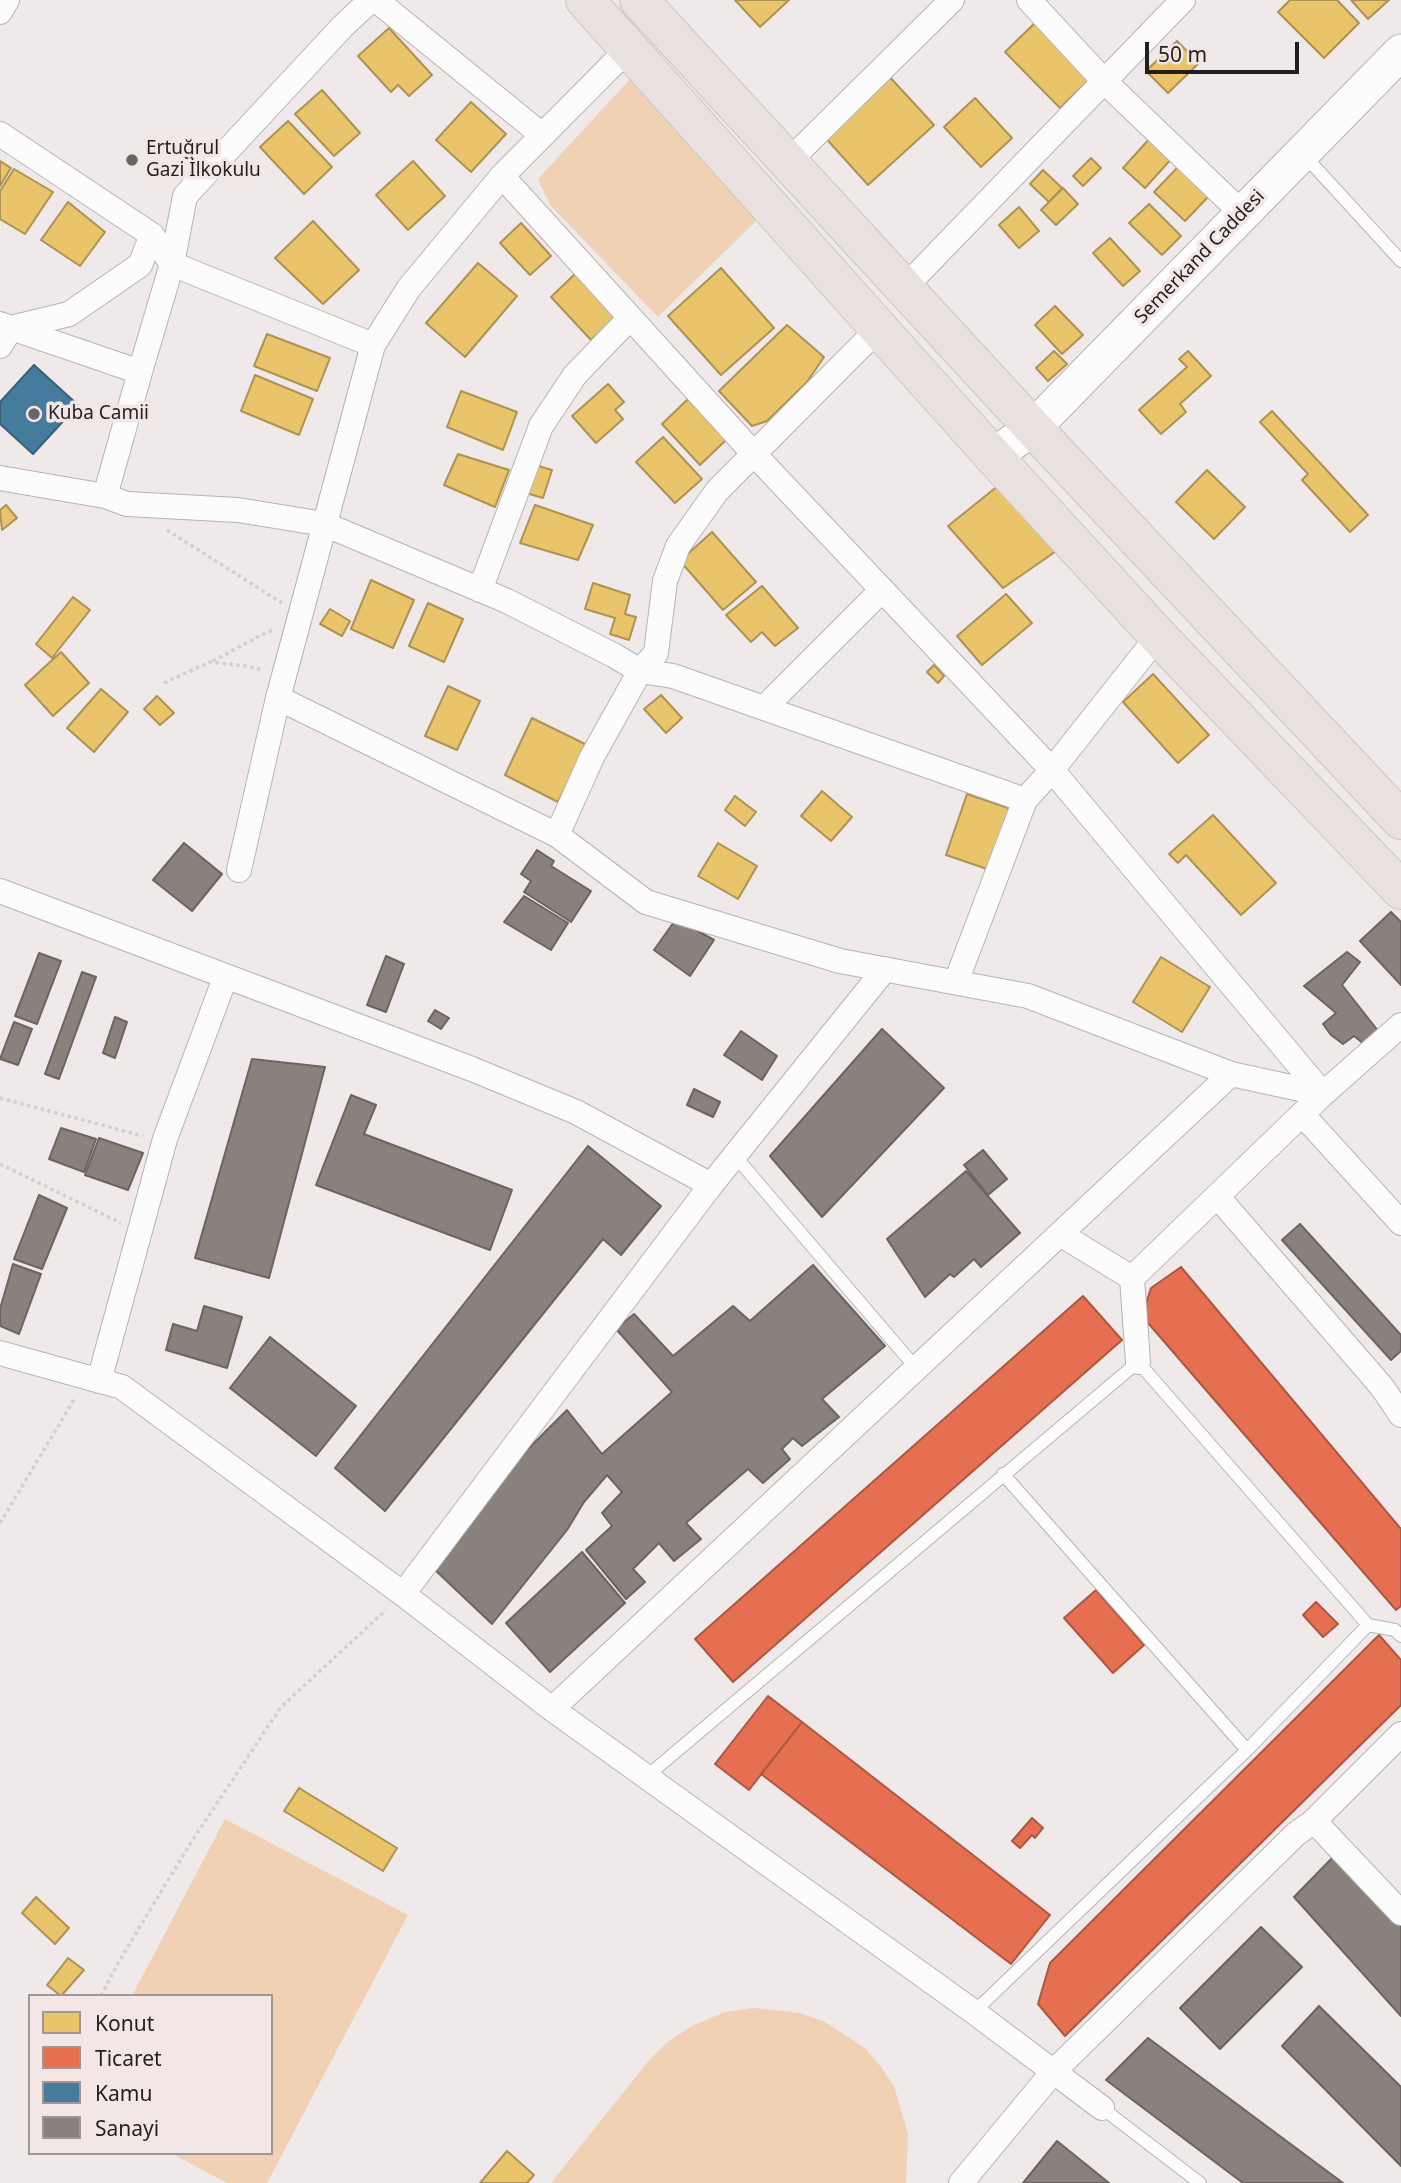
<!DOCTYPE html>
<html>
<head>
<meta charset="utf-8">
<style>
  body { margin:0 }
  #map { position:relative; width:1401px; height:2183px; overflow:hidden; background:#efe9e9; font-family:"Noto Sans",sans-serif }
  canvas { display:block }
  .legend { position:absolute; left:28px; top:1994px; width:245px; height:161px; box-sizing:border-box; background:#f2e7e6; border:2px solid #9f9796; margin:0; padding:9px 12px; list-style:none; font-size:21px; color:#231f1e }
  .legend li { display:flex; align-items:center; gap:14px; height:35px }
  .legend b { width:35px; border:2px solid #9f9796 }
  .scale { position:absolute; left:1145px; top:42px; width:154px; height:32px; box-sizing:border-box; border:4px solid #231f1e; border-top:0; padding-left:9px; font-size:21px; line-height:24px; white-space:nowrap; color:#231f1e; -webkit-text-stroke:5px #f2e7e6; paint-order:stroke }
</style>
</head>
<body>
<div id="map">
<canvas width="1401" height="2183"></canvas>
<ul class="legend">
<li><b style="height:19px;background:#e9c46a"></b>Konut</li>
<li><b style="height:19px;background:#e76f51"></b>Ticaret</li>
<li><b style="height:19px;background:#457b9d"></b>Kamu</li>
<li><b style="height:19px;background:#8a817c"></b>Sanayi</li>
</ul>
<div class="scale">50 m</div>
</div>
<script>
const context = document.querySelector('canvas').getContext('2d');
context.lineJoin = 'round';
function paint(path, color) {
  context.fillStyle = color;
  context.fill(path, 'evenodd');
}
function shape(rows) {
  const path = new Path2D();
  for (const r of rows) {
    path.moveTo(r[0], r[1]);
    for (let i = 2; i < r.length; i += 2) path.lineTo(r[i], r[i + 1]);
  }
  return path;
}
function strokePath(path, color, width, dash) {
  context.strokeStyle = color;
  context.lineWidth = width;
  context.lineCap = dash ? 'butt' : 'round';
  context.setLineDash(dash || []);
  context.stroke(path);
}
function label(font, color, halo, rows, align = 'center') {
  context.font = font + ' "Noto Sans",sans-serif';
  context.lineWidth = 7;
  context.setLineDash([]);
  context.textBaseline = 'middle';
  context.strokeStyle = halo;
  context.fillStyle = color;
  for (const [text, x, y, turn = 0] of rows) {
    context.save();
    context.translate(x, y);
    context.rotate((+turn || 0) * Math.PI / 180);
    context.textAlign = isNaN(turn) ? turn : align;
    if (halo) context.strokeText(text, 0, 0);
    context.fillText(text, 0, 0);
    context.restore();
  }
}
paint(shape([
  [632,77,761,216,658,317,550,205,538,179],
  [225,1819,408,1915,267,2183,227,2183,171,2153,271,2153,271,1996,132,1996],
  [754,2008,800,2013,825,2022,866,2049,881,2067,894,2086,908,2134,906,2183,551,2183,651,2058,669,2041,692,2026,725,2012]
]), '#f0d1b3');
const homes = shape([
  [735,0,789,0,760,27,735,0],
  [1290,0,1337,0,1359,23,1324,58,1278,12,1290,0],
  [1351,0,1389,0,1368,19,1351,0],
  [1038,20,1092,77,1060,108,1005,52,1038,20],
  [389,28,432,75,409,96,398,85,391,92,358,56,389,28],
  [1177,41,1199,63,1168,93,1146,71,1177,41],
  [887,74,934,125,868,185,822,134,887,74],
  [322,90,360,133,334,156,295,114,322,90],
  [975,98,1012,138,981,167,944,127,975,98],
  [471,102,506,134,471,172,436,140,471,102],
  [288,121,332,167,304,194,260,147,288,121],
  [1151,137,1173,157,1145,188,1123,168,1151,137],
  [1091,158,1101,168,1083,186,1073,176,1091,158],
  [0,161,11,168,0,186,0,161],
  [413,161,445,196,408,230,376,195,413,161],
  [1178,167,1209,196,1185,221,1154,192,1178,167],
  [14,169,53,192,25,234,0,219,0,191,14,169],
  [1043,170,1062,188,1049,202,1030,184,1043,170],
  [1063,188,1078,204,1056,225,1041,210,1063,188],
  [68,202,105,232,80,266,41,240,68,202],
  [1149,204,1181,236,1162,255,1129,223,1149,204],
  [1019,207,1039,231,1019,248,999,225,1019,207],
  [313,221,359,270,323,304,275,258,313,221],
  [521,223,551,256,530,275,500,243,521,223],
  [1110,238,1140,271,1123,286,1093,253,1110,238],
  [478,263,517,296,465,357,426,323,478,263],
  [721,268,774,328,721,375,668,316,721,268],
  [578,271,619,315,591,340,551,297,578,271],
  [1055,306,1083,335,1062,354,1035,325,1055,306],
  [787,325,824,357,807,382,767,421,752,426,719,391,787,325],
  [267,334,330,358,317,391,254,366,267,334],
  [1054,351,1067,364,1048,381,1036,368,1054,351],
  [1188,351,1211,376,1180,404,1186,412,1161,434,1139,410,1187,367,1179,359,1188,351],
  [255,375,313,399,299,435,241,411,255,375],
  [608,384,624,402,615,410,623,419,596,443,572,416,608,384],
  [461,391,517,412,503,450,447,427,461,391],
  [688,399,726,440,700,465,662,424,688,399],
  [1272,411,1368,515,1350,532,1302,480,1308,474,1260,422,1272,411],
  [663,437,702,479,675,503,636,462,663,437],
  [458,454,509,470,495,507,444,485,458,454],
  [535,465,552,470,543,498,526,493,535,465],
  [1207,470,1245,507,1214,539,1176,502,1207,470],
  [1004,481,1065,545,1003,588,948,526,1004,481],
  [6,505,17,518,2,530,0,510,6,505],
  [535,505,593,525,578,560,520,543,535,505],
  [712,532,756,582,723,610,680,561,712,532],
  [371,580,414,600,393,648,351,629,371,580],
  [593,583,630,595,625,614,636,617,629,640,610,634,615,618,585,609,593,583],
  [762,586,798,628,775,646,762,632,751,642,726,615,762,586],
  [1006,594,1032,623,982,665,957,636,1006,594],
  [73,597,90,610,52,658,36,644,73,597],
  [428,603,463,619,444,662,409,646,428,603],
  [330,609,350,621,342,636,320,624,330,609],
  [61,652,89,683,53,716,25,685,61,652],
  [934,665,944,676,938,683,927,672,934,665],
  [1153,674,1209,735,1178,763,1123,702,1153,674],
  [448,686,480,701,457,750,425,736,448,686],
  [101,689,128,712,94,752,67,728,101,689],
  [661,695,682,718,666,733,644,709,661,695],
  [157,696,174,713,160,725,144,709,157,696],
  [532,718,587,745,558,802,505,775,532,718],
  [822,791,852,817,831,841,801,816,822,791],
  [967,794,1014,810,993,871,946,855,967,794],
  [735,796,756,812,745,826,725,810,735,796],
  [1213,815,1276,883,1241,915,1186,855,1178,863,1169,854,1213,815],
  [718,843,757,866,738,899,698,876,718,843],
  [1161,957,1210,987,1182,1032,1133,1002,1161,957],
  [299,1788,397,1848,383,1871,284,1811,299,1788],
  [36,1897,69,1928,55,1944,22,1913,36,1897],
  [68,1958,84,1970,61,1996,47,1985,68,1958],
  [507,2151,534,2175,527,2183,480,2183,507,2151]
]);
paint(homes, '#e9c46a');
strokePath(homes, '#ae9253', 2);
const shops = shape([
  [1181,1267,1401,1529,1401,1606,1396,1610,1142,1316,1151,1288,1181,1267],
  [1083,1296,1122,1340,733,1682,695,1639,1083,1296],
  [1096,1590,1144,1645,1113,1673,1064,1618,1096,1590],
  [1316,1602,1338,1624,1323,1637,1303,1615,1316,1602],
  [1379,1635,1401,1660,1401,1705,1065,2036,1038,2004,1050,1963,1379,1635],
  [768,1696,802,1722,749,1790,715,1764,768,1696],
  [802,1722,1050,1915,1011,1964,761,1774,802,1722],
  [1032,1818,1043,1828,1035,1838,1032,1835,1020,1848,1012,1841,1032,1818]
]);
paint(shops, '#e76f51');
strokePath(shops, '#ac5742', 2);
const public = shape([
  [34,365,78,405,33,454,0,424,0,402,34,365]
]);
paint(public, '#457b9d');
strokePath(public, '#3b5f77', 2);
const industry = shape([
  [184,843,222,874,192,911,153,880,184,843],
  [537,850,554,861,551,866,591,891,571,922,524,892,531,881,521,874,537,850],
  [524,896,568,923,551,950,504,922,524,896],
  [1391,912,1401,922,1401,985,1360,941,1391,912],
  [676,919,714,940,690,976,654,950,676,919],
  [1347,952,1360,962,1342,985,1379,1032,1364,1044,1354,1036,1343,1044,1331,1035,1323,1024,1336,1013,1304,986,1347,952],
  [39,953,61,961,37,1024,15,1016,39,953],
  [386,956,404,964,386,1012,367,1005,386,956],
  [82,972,96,977,59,1079,45,1074,82,972],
  [435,1010,449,1018,441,1029,428,1021,435,1010],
  [115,1017,127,1022,115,1058,103,1053,115,1017],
  [14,1022,32,1029,18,1065,0,1059,14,1022],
  [882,1029,944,1088,822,1217,770,1156,882,1029],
  [741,1031,777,1056,762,1080,724,1055,741,1031],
  [252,1059,325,1067,269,1278,195,1258,252,1059],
  [694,1089,720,1102,713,1117,687,1105,694,1089],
  [351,1095,376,1105,364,1134,512,1190,490,1250,316,1185,351,1095],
  [61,1128,96,1139,84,1172,49,1159,61,1128],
  [99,1138,143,1153,128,1190,85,1175,99,1138],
  [588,1146,661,1206,621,1255,603,1239,385,1511,335,1468,588,1146],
  [983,1150,1007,1179,988,1195,964,1165,983,1150],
  [966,1171,1020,1233,981,1267,974,1259,954,1277,950,1274,925,1297,887,1239,966,1171],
  [39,1195,67,1208,42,1269,14,1259,39,1195],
  [1300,1224,1401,1335,1401,1351,1391,1360,1282,1240,1300,1224],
  [13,1264,41,1274,19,1334,0,1326,0,1309,13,1264],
  [813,1265,885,1346,822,1399,839,1417,802,1446,793,1438,782,1449,790,1459,763,1483,748,1469,686,1523,701,1539,674,1561,659,1543,633,1569,645,1582,626,1599,586,1550,612,1526,602,1513,622,1492,607,1475,584,1502,567,1530,492,1624,433,1568,522,1455,567,1410,602,1454,672,1392,616,1329,634,1314,673,1356,733,1306,750,1321,813,1265],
  [204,1306,242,1317,227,1368,166,1350,173,1324,197,1331,204,1306],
  [270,1337,356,1406,316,1456,230,1388,270,1337],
  [582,1552,625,1603,550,1672,506,1623,582,1552],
  [1336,1854,1401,1926,1401,2016,1294,1897,1336,1854],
  [1261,1927,1302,1967,1220,2049,1180,2008,1261,1927],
  [1319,2006,1401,2087,1401,2166,1282,2046,1319,2006],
  [1148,2038,1343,2183,1243,2183,1106,2080,1148,2038],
  [1057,2141,1109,2183,1023,2183,1057,2141]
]);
paint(industry, '#8a817c');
strokePath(industry, '#6b6460', 2);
const lane = shape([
  [1304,155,1401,261],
  [735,1156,916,1368],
  [1003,1474,1247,1750],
  [1368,1625,1395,1630,1401,1636],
  [646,1777,1138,1362,1368,1625,1247,1750,974,2012],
  [1102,2108,1200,2183]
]);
const street = shape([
  [376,0,542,135],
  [1029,0,1104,81,1243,214],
  [0,12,7,0],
  [629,48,502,176,409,288,373,345,278,698,557,835,646,902,840,961,1028,996,1231,1074,1323,1094,1401,1025],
  [0,134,152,235,172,264,373,345],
  [789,161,952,0],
  [502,176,754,454,1052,770,1323,1094,1132,1278,1138,1362],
  [904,288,1183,0],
  [0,324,140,372,172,264,185,196,343,26,371,0],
  [0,346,11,328,69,314,140,265,152,235],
  [0,478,105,496,127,504,238,510,324,524,507,601,615,656,640,671,673,676,1025,800],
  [105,496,140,372],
  [480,590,541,426,575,375,630,318],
  [764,708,882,590],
  [557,835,592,757,640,671,656,653,665,581,678,546,717,491,879,328],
  [239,870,278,698],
  [0,891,472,1069,576,1112,711,1185],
  [956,982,1025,800,1052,770,1158,636],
  [1302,1114,1401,1223],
  [1217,1196,1382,1387,1401,1415],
  [1060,1234,1132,1278],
  [0,1353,122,1387,403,1594,552,1709,974,2012,1102,2108],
  [99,1381,165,1139,225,978],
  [403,1594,711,1185,885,969],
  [552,1709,1231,1074],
  [1401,1734,1314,1821,1401,1913],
  [961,2183,1053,2072,1296,1834,1314,1821]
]);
const secondary = shape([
  [993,456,1033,428,1401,52]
]);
const primary = shape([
  [585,0,993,456,1158,636,1401,890],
  [639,0,1033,428,1401,820]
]);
strokePath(lane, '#b7b3b3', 14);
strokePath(street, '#b7b3b3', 26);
strokePath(secondary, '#b7b3b3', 37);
strokePath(primary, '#c9c6c6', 40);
strokePath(shape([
  [167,530,282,603],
  [213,661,267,632,275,630],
  [164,683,210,662,246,666,262,670],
  [0,1098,143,1136],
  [0,1164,121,1223],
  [0,1523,75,1398],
  [101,1996,118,1963,190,1844,281,1707,386,1610]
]), '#d1d0cf', 3.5, [3.5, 3.5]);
strokePath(lane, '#fdfcfc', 12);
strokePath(street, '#fdfcfc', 24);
strokePath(secondary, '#fdfcfc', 35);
strokePath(primary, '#e8e1df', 38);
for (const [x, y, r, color] of [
  [132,160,7,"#6a6665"],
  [34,414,7,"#6a6665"]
]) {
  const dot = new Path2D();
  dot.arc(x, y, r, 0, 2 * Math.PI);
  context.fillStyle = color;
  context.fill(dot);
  strokePath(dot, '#f2e7e6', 2.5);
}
label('19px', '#231f1e', '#f2e7e6', [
  ["Ertuğrul",146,149],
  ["Gazi İlkokulu",146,171],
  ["Kuba Camii",48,414]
], 'left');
label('19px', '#231f1e', '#f2e7e6', [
  ["Semerkand Caddesi",1200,257,-46]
]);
</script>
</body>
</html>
